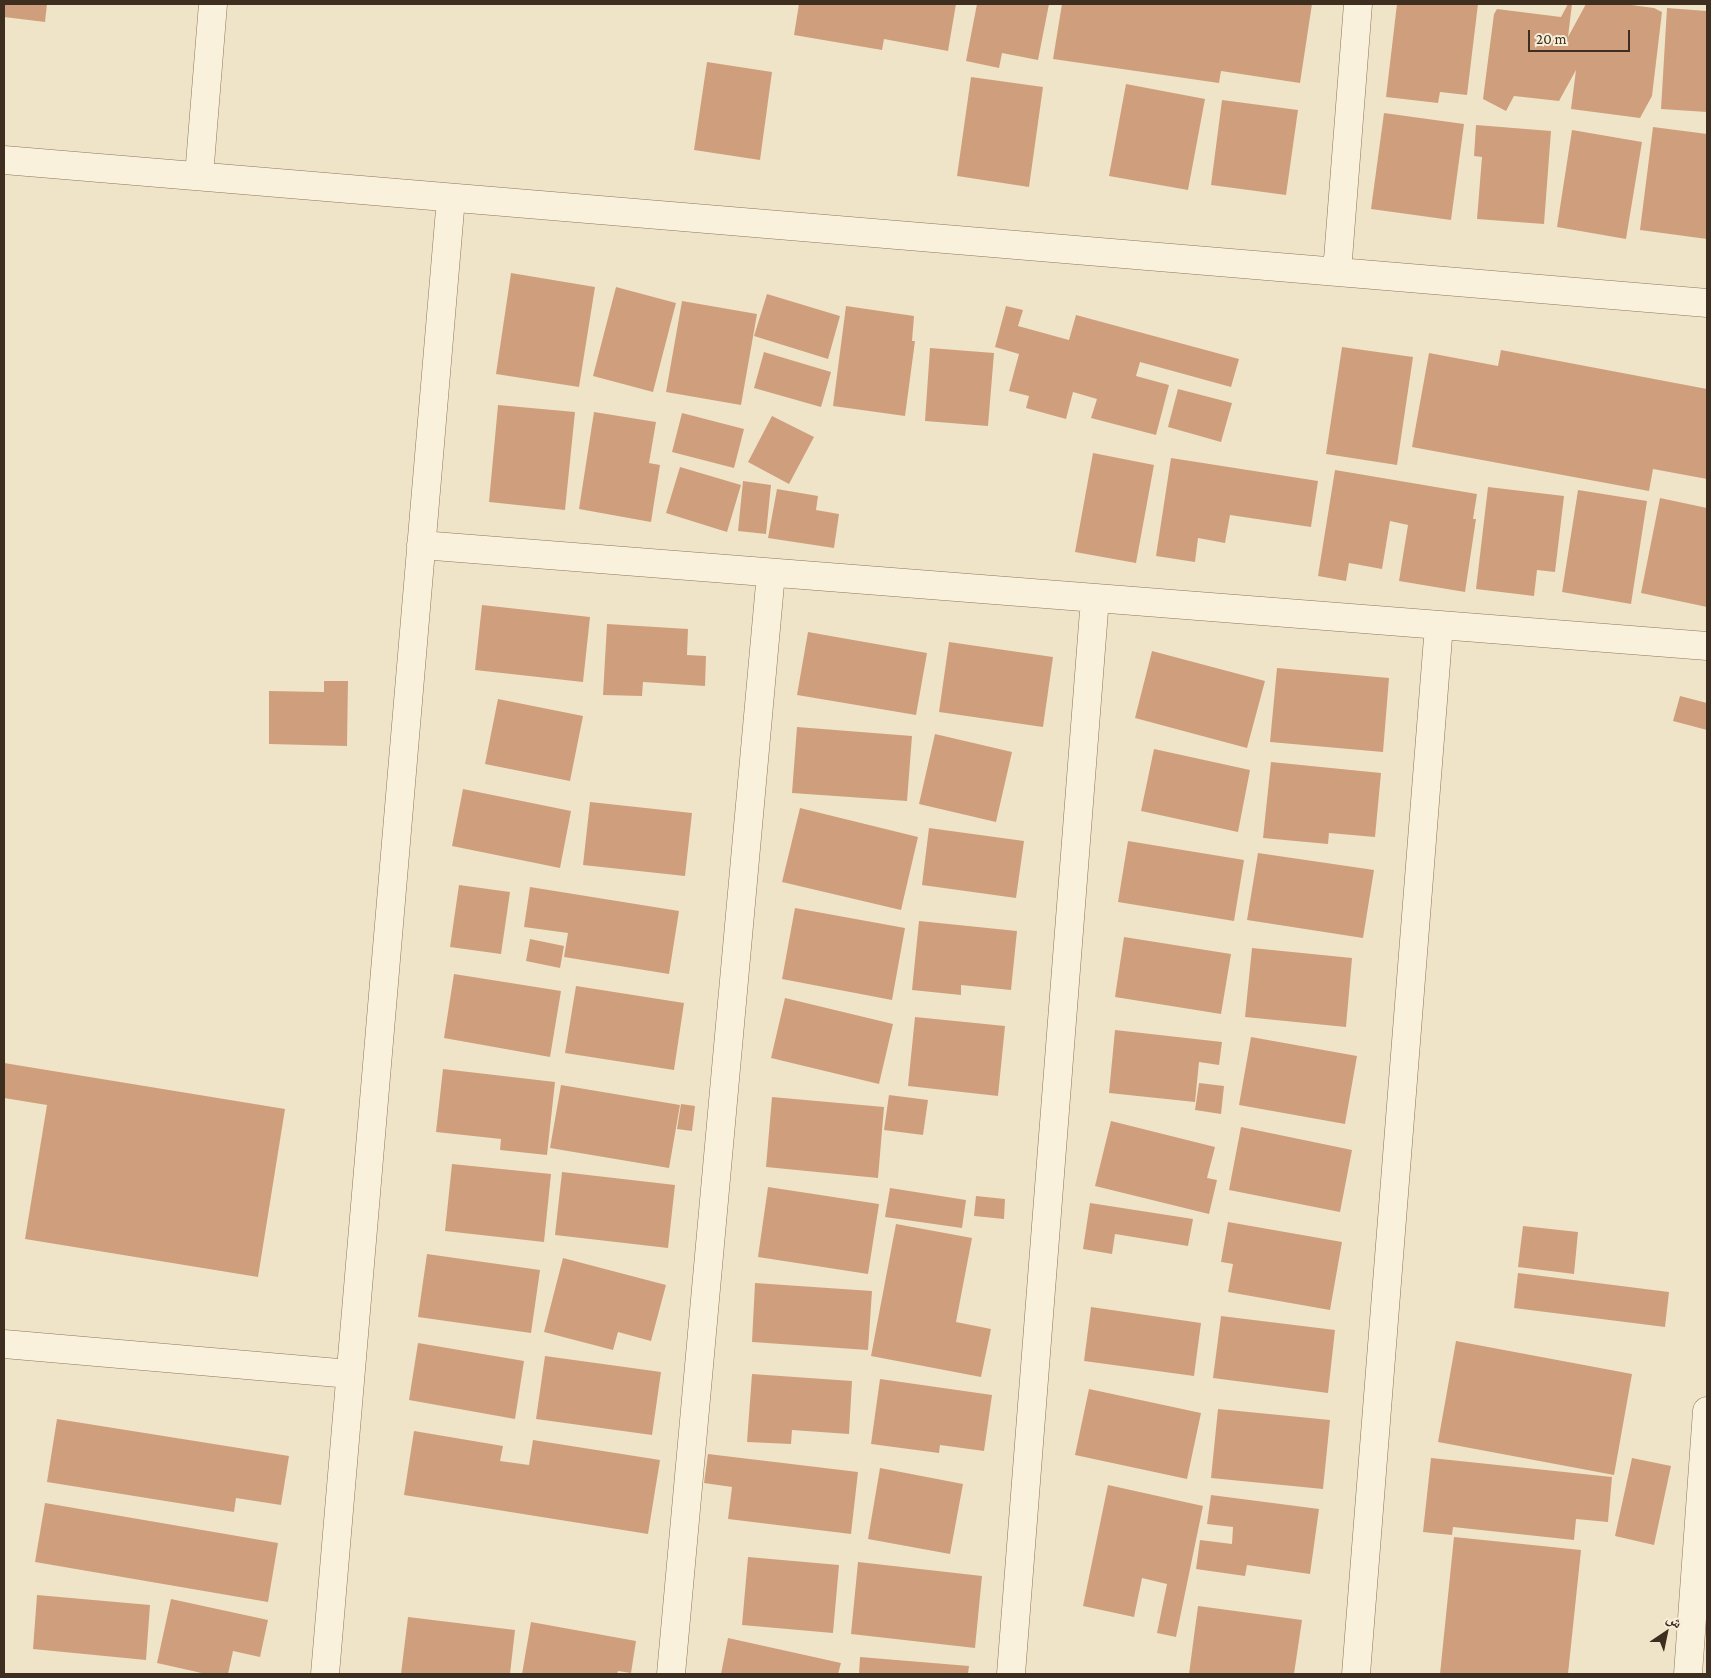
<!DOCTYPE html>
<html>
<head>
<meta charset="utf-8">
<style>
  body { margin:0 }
  #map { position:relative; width:1711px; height:1678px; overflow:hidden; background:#f0e4c8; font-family:"Crimson Pro","Noto Naskh Arabic",serif }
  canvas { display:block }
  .frame { position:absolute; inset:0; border:5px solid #3d2e20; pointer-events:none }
  .north { position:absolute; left:1641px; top:1608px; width:50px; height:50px; -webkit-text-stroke:4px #f7eed8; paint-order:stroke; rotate:34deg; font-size:14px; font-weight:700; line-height:20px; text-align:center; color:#3d2e20 }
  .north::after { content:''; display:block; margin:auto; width:18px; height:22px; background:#3d2e20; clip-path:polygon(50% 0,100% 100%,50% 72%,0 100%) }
  .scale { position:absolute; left:1528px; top:30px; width:102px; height:22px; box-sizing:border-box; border:2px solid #3d2e20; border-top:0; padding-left:6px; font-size:15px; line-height:18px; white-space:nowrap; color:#3d2e20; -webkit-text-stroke:4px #f7eed8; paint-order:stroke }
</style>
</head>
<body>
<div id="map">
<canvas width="1711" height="1678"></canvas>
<div class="frame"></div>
<div class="north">ش</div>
<div class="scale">20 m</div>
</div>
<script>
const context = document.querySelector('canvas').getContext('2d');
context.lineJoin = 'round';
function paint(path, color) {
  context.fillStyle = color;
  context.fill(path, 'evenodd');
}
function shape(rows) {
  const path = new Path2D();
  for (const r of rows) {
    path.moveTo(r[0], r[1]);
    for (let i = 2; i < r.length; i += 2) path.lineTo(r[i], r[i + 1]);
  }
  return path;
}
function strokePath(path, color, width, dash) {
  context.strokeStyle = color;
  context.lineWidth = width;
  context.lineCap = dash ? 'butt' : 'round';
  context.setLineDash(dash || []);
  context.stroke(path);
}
paint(shape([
  [4,4,47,4,45,22,4,17],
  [799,4,956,4,948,51,884,39,882,50,794,35],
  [977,4,1049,4,1038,60,1002,53,999,68,966,61],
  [1062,4,1312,4,1300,83,1221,71,1219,83,1053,59],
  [1397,4,1478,4,1467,95,1440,92,1438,103,1386,97],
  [1568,4,1572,4,1568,37,1586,4,1624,4,1654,8,1662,12,1652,96,1640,118,1571,109,1576,70,1559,101,1514,96,1506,111,1483,99,1494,14,1497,9,1561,17],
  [1667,8,1707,11,1707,112,1661,109],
  [707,62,772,72,760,160,694,150],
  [971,77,1043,87,1029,187,957,176],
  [1126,84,1205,99,1188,190,1109,176],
  [1222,100,1298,110,1286,195,1211,185],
  [1384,113,1464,124,1451,220,1371,209],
  [1476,125,1551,131,1544,224,1477,219,1482,157,1474,156],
  [1653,127,1707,134,1707,239,1640,230],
  [1572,130,1642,142,1626,239,1557,227],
  [511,273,595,287,579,387,496,374],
  [616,287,676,303,653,392,593,376],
  [767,294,840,316,828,359,754,336],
  [682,301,757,314,741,405,666,392],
  [846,306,914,316,912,341,915,341,905,416,833,406],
  [1006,306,1023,310,1018,326,1069,340,1076,315,1239,359,1231,387,1140,362,1136,376,1169,385,1156,435,1091,418,1097,399,1073,392,1066,419,1026,408,1029,396,1009,391,1019,354,995,347],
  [1342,347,1413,357,1397,465,1326,454],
  [930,348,994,353,988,426,925,421],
  [1501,350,1707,389,1707,479,1653,469,1649,491,1412,447,1429,353,1498,366],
  [764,352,831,372,821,407,754,388],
  [1178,389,1232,403,1221,442,1168,427],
  [498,405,575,412,565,510,489,502],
  [594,412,656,422,649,463,660,465,651,522,579,509],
  [682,413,744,429,734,468,672,452],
  [772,416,814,437,789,484,748,462],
  [1093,453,1154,465,1136,563,1075,552],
  [1171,458,1318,481,1311,527,1230,515,1225,543,1198,538,1195,562,1156,556],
  [680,467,741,485,727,532,666,513],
  [1335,470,1477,494,1473,519,1476,519,1465,592,1399,581,1408,525,1390,521,1382,569,1349,563,1346,581,1318,576],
  [743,481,771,485,766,534,738,531],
  [1488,487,1564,496,1555,572,1537,570,1534,596,1476,589],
  [777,489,818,496,816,510,839,514,834,548,768,538],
  [1578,490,1647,501,1631,604,1562,592],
  [1660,498,1707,508,1707,607,1641,593],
  [482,605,590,617,583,682,475,670],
  [607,624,688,629,687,655,706,656,705,686,643,682,642,696,603,695],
  [808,632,927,653,916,715,797,695],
  [949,642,1053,657,1043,727,939,712],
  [1152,651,1265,681,1247,748,1135,718],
  [1277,668,1389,678,1383,752,1270,742],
  [324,681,348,681,347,746,269,744,269,691,324,692],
  [1680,696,1707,703,1707,730,1673,721],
  [498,699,583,716,570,781,485,764],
  [797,727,912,736,907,801,792,793],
  [935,734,1012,752,996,822,919,804],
  [1154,749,1250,770,1238,832,1141,811],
  [1271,762,1381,773,1375,837,1329,833,1328,844,1263,838],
  [463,789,571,811,560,868,452,846],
  [590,802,692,813,685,876,583,865],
  [800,808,918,837,901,910,782,882],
  [929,828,1024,841,1016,898,922,885],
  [1128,841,1244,860,1234,921,1118,902],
  [1258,853,1374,870,1363,938,1247,920],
  [459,885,510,892,501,954,450,947],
  [530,887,679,911,669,974,564,957,568,933,524,927],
  [795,908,905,928,892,1000,782,979],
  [919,921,1017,931,1011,990,961,985,961,995,912,990],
  [1124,937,1231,954,1221,1014,1115,997],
  [530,939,564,946,560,968,526,961],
  [1252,948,1352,958,1346,1027,1245,1017],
  [454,974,561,991,550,1057,444,1038],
  [576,986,684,1003,674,1070,565,1053],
  [785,998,893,1024,879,1084,771,1058],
  [915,1017,1005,1026,998,1096,908,1086],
  [1115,1030,1222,1042,1219,1065,1199,1062,1195,1102,1109,1093],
  [1251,1037,1357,1056,1345,1124,1239,1105],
  [4,1063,285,1109,258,1277,25,1239,47,1105,4,1098],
  [443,1069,555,1082,547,1155,500,1150,501,1139,436,1132],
  [1199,1083,1224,1086,1221,1114,1195,1110],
  [561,1085,680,1105,669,1168,550,1148],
  [889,1095,928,1100,923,1135,884,1130],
  [772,1097,884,1107,878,1178,766,1167],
  [681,1104,695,1106,692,1131,677,1129],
  [1111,1121,1215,1147,1207,1178,1217,1180,1209,1214,1095,1186],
  [1241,1127,1352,1150,1340,1212,1229,1190],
  [452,1164,551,1174,544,1242,445,1231],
  [562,1172,675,1185,668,1248,555,1235],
  [768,1187,879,1204,868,1274,758,1257],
  [890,1188,966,1200,962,1228,885,1217],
  [976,1196,1005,1199,1004,1219,974,1216],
  [1090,1203,1193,1219,1188,1246,1115,1234,1112,1254,1083,1249],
  [1228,1222,1342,1242,1330,1310,1228,1292,1233,1264,1221,1262],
  [896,1224,972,1238,956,1322,991,1329,981,1377,871,1356],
  [1523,1226,1578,1232,1574,1274,1518,1267],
  [427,1254,540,1270,531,1333,418,1317],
  [563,1258,666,1285,651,1341,618,1332,613,1350,544,1332],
  [1518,1273,1669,1292,1665,1327,1514,1308],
  [755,1283,872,1291,868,1350,752,1342],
  [1091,1307,1201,1323,1194,1376,1084,1361],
  [1221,1316,1335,1330,1328,1393,1213,1378],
  [1456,1341,1632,1374,1614,1475,1438,1442],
  [418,1343,524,1361,515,1419,409,1400],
  [545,1356,661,1372,652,1435,536,1419],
  [752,1374,852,1381,849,1434,792,1430,791,1444,747,1442],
  [880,1379,992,1395,984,1451,940,1445,939,1453,871,1444],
  [1089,1389,1201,1413,1187,1479,1075,1455],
  [1218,1409,1330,1420,1323,1489,1211,1478],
  [57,1419,289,1456,281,1505,236,1498,234,1512,47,1482],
  [414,1431,503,1446,500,1461,529,1465,533,1440,660,1460,648,1534,404,1495],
  [708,1454,858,1472,851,1534,728,1519,732,1487,704,1483],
  [1431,1458,1612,1477,1608,1522,1576,1519,1574,1540,1453,1527,1452,1535,1423,1532],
  [1632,1458,1671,1466,1654,1545,1615,1536],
  [880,1468,963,1484,950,1554,868,1539],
  [1108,1485,1203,1506,1176,1637,1157,1633,1167,1584,1142,1578,1134,1617,1083,1606],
  [1211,1495,1319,1509,1310,1574,1247,1565,1245,1576,1196,1569,1200,1540,1232,1544,1233,1527,1207,1524],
  [45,1503,278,1543,268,1602,35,1562],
  [1454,1537,1581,1550,1568,1674,1440,1674],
  [748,1557,839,1565,833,1633,742,1625],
  [858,1562,982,1576,975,1648,851,1634],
  [37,1595,150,1605,146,1660,33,1649],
  [171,1599,268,1620,260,1657,233,1651,228,1674,206,1674,157,1663],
  [1198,1606,1302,1620,1294,1674,1189,1674],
  [408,1617,515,1630,510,1674,401,1674],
  [531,1622,636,1641,631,1673,618,1671,617,1674,522,1674],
  [728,1638,841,1663,838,1674,721,1674],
  [860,1657,969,1666,968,1674,859,1674]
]), '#cf9f7d');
const street = shape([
  [4,160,1707,303],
  [199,176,213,4],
  [1337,272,1358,4],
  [421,545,1707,646],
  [4,1344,350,1374],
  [325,1674,451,198],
  [671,1674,771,573],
  [1011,1674,1095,598],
  [1356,1674,1439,625],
  [1688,1674,1707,1411]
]);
strokePath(street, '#8d765c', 29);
strokePath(street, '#faf1dc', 28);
</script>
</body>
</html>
